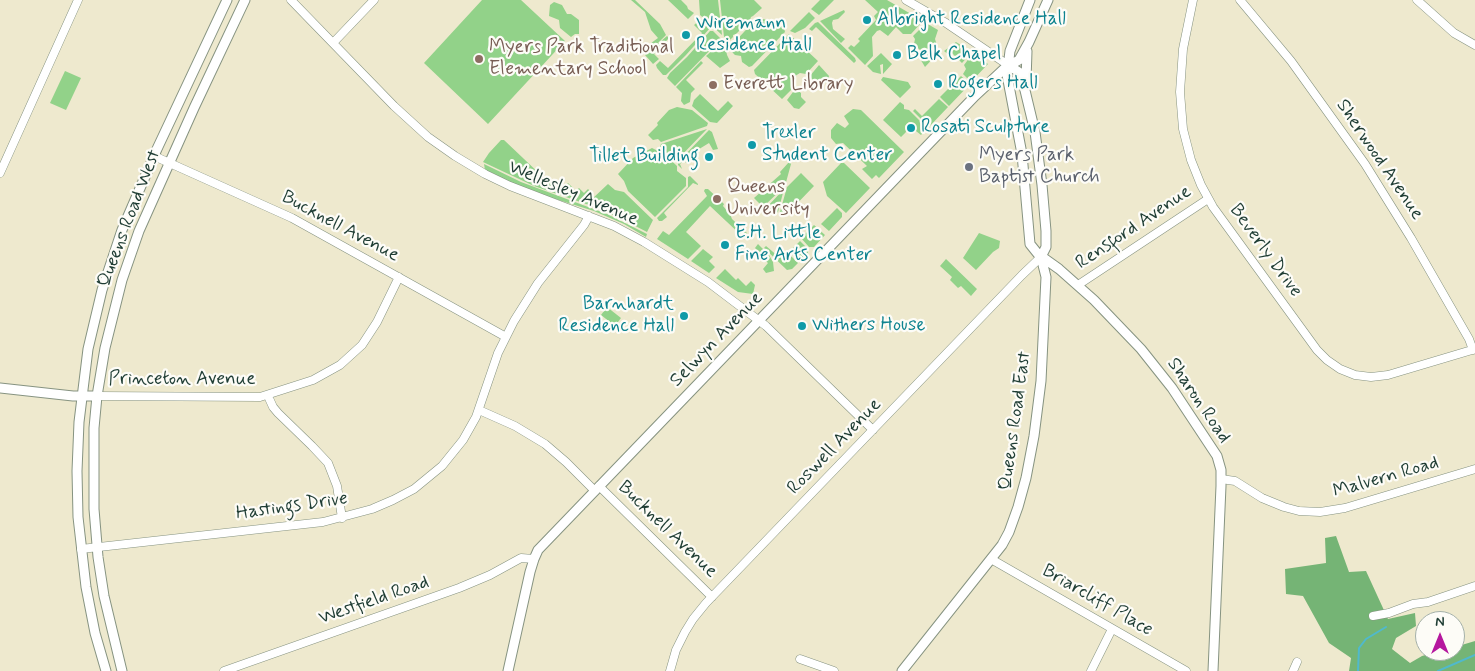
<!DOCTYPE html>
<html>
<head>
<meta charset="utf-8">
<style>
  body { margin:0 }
  #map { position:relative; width:1475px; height:671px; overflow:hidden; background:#eee9ce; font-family:Mynerve,sans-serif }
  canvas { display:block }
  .north { position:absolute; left:1415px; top:611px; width:50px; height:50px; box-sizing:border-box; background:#fdfcf7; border:1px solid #a4b0a9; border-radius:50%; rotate:0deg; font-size:14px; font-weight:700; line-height:20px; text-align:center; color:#1f3d34 }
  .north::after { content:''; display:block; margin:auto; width:18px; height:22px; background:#b5179e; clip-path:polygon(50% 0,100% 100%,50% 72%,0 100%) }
</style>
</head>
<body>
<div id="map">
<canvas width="1475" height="671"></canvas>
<div class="north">N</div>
</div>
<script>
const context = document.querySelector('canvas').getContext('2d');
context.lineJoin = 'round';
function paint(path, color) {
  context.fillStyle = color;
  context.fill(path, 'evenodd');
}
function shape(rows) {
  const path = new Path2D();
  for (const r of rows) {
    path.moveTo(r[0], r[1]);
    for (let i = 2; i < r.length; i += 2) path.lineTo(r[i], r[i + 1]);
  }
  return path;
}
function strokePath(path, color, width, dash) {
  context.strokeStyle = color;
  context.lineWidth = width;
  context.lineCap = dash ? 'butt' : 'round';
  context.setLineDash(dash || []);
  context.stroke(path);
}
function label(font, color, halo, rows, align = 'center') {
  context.font = font + ' Mynerve,sans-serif';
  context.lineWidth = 4.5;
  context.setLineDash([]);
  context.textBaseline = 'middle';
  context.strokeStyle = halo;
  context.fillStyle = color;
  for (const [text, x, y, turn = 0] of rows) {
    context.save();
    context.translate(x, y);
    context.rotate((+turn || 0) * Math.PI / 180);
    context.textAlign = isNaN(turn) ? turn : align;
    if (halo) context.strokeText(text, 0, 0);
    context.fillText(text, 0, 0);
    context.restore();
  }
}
paint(shape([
  [482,0,521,0,565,41,488,124,424,63],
  [631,0,635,0,660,24,666,35,653,48,644,54,642,53,647,46,658,38,651,30,645,12],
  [668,0,681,0,687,6,688,9,694,13,688,19],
  [699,0,718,0,722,35,700,15],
  [720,0,754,0,762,8,753,16,751,17,750,20,736,34,733,35,733,37,729,41,724,37],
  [820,0,834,0,819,15,811,9],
  [865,0,887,0,923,21,911,34,903,34,896,27,888,36,880,30,877,31,872,37,873,56,865,65,848,48,851,45,854,47,860,41,858,39,876,20,874,16,878,12],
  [554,2,562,5,567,14,571,14,579,20,579,34,575,34,571,37,560,28,559,20,549,16,550,5],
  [844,10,845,12,838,19,833,20,832,23,833,29,845,39,841,43,820,21],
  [809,12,815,18,805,28,795,33,790,31],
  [757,18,768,20,770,25,774,27,781,25,784,28,785,32,752,66,749,67,742,62,741,56,735,55,732,52,730,47],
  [701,19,710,28,686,55,666,75,663,75,657,68,656,65,660,61,668,68,702,33,694,25],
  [818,22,855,58,856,61,854,63,816,27,812,31,809,29,815,23],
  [926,23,938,30,935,39,939,52,925,67,919,57,923,53,914,44,915,39,913,36],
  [710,31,713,31,721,39,675,86,667,78,670,73,687,57],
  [789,34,818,61,806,74,800,73,795,76,792,81,794,87,782,99,755,74,754,70],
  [667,36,669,38,654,54,659,59,653,64,645,55],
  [723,41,725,44,727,55,730,61,720,68,706,56],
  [956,42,972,52,962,63,952,53,949,55,944,51],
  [881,53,892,64,883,74,883,64,880,65,881,74,873,72,867,66],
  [973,53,988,64,971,82,963,74,966,69,964,65],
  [701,61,703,63,686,80,695,89,691,93,690,102,684,105,681,101,682,93,676,87],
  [819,65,829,76,828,80,822,86,817,80,813,80,809,77],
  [65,71,81,78,66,110,50,103],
  [961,76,970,84,949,106,940,97],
  [883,77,908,82,911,87,900,98,881,80],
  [797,90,801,93,801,97,806,102,799,109,794,108,787,100,793,92],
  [700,94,718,111,728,101,733,106,717,123,710,122,692,106,694,100],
  [939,99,948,107,929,127,913,111,915,109,922,116],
  [900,102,904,105,904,109,909,110,927,128,921,135,916,131,915,124,909,122,905,126,906,132,901,137,883,120],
  [677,107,692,110,708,123,707,126,661,142,658,139,653,140,648,135,658,125,657,123,669,110],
  [853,109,861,110,904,152,879,178,876,175,872,179,862,169,867,166,843,143,836,144,831,138,831,130,837,123,845,128,849,124,844,116],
  [707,129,677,160,674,160,660,147,661,144],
  [709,130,712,132,718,149,713,150,709,143,691,154,693,159,689,164,683,161,680,164,682,169,678,165,678,162],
  [501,140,504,140,543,177,564,188,568,183,576,191,579,188,584,193,588,189,593,194,590,199,589,205,534,186,483,162,489,153],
  [652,148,656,150,659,149,677,166,677,171,686,178,686,186,655,217,628,191,624,181,618,174,633,158],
  [789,162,791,164,785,186,763,207,754,198,781,174,780,172],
  [841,163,844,163,870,188,846,213,827,196,823,182],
  [484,164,521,182,607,214,647,234,646,237,624,224,594,211,526,190,485,170],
  [801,173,814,186,786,215,780,212,787,187],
  [690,176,698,184,698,185,693,183,664,213,667,217,662,221,659,221,657,218,688,187,688,177],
  [608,184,615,190,624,192,653,220,647,232,618,217,591,206,592,199],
  [705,189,708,189,724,204,723,206,730,214,732,219,747,233,743,237,710,206,686,232,701,246,688,259,657,239,663,231,669,235,707,196,704,191],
  [784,189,778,212,773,215,766,208],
  [837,208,842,213,842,217,829,231,821,224],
  [814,225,825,235,814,247,809,247,801,238],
  [979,233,1000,241,999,248,993,252,976,270,963,258],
  [800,241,808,249,808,253,801,260,791,250],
  [758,244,769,255,773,262,774,271,766,273,763,269,768,263,759,255,760,253,755,248],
  [766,246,779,257,782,257,788,253,798,263,792,269,787,270,764,248],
  [703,249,713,257,709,261,715,267,709,273,691,261],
  [946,259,977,289,971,296,961,286,958,288,950,280,952,277,940,266],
  [725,269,736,280,738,278,746,286,751,281,755,285,753,294,738,292,716,278],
  [607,307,621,318,615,326,601,315]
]), '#92d289');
paint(shape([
  [1336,536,1349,572,1366,571,1388,619,1415,613,1416,626,1396,638,1392,649,1410,663,1422,656,1439,651,1455,651,1455,647,1475,641,1475,671,1349,671,1351,658,1329,643,1303,596,1286,594,1285,569,1326,563,1325,538]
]), '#75b475');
strokePath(shape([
  [1358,671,1359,648,1366,639,1386,627],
  [1438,671,1475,655]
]), '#50b9cd', 2);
const minor = shape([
  [291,0,394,106,428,137,455,156,485,174,510,186,614,226,644,242,708,282,766,326,873,430],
  [906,0,946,23,1008,65],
  [1193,0,1183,49,1180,92,1183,129,1191,160,1201,185,1213,207,1317,350,1327,360,1340,369,1355,375,1371,377,1388,375,1475,349],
  [1240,0,1291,61,1365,164,1411,238,1469,339,1473,350],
  [1417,0,1454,33,1475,45],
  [333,43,374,0],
  [154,156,292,218,506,337],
  [0,173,78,0],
  [1078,285,1208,199],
  [97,396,260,397,313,380,340,365,362,345,377,322,399,277],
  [268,396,273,407,278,413,312,446,328,463,337,486,342,518],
  [479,410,515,426,545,444,566,462,595,491],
  [1221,479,1235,481,1262,498,1284,507,1299,511,1320,512,1345,508,1475,469],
  [599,486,712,597],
  [81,549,323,522,372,509,393,500,414,489,442,466,463,440,476,417,498,353,514,321,538,283,584,225,589,216],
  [991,559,1186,671],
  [1373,616,1389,613,1413,604,1428,602,1475,586],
  [800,659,834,671],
  [224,671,459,588,490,575,521,558,534,559],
  [670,671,676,650,685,632,693,619,706,603,1022,275,1041,257],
  [1091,671,1112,629],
  [1293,671,1297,662]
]);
const tertiary = shape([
  [1030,0,1010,51,1007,75,1022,154,1030,244,1038,254,1059,269,1094,300,1141,349,1172,388,1217,456,1221,470,1221,486,1213,671],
  [1008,65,1019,72,1023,82,1035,132,1042,185,1046,231,1046,247,1041,257],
  [1026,81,1027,51],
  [0,388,73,396,97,396],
  [106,671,95,633,86,587,78,517,77,471,79,422,88,349,102,290,122,230,157,149,227,0],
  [122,671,104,596,98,557,94,509,94,428,97,396,105,348,122,280,139,231,194,108,245,0],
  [508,671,530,572,534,559,538,550,975,96,1005,68,1019,60,1029,42,1048,0],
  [902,671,1002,545,1009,532,1018,507,1026,478,1034,436,1041,381,1046,277,1041,257]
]);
strokePath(minor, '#869381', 9);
strokePath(tertiary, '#869381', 11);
strokePath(minor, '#fff', 8);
strokePath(tertiary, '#fff', 9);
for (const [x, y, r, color] of [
  [867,20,5,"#0f9aa8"],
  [686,35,5,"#0f9aa8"],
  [897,55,5,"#0f9aa8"],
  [479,59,5,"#8d6e63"],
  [938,84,5,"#0f9aa8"],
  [713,85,5,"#8d6e63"],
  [911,128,5,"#0f9aa8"],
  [752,145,5,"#0f9aa8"],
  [709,157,5,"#0f9aa8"],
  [969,167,5,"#6b7280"],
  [717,199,5,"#8d6e63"],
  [725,245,5,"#0f9aa8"],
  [684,316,5,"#0f9aa8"],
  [802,326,5,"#0f9aa8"]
]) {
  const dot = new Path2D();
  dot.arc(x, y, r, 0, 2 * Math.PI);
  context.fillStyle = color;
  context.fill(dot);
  strokePath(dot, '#fdfcf7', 2);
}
label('19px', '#0d838f', '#fdfcf7', [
  ["Albright Residence Hall",877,20],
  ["Wiremann",696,24],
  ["Residence Hall",696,46],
  ["Belk Chapel",907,55],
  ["Rogers Hall",948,84],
  ["Rosati Sculpture",921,128],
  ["Trexler",762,134],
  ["Student Center",762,156],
  ["Tillet Building",699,157,"right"],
  ["E.H. Little",735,234],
  ["Fine Arts Center",735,256],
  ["Barnhardt",674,305,"right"],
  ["Residence Hall",674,327,"right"],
  ["Withers House",812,326]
], 'left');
label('19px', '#785e54', '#fdfcf7', [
  ["Myers Park Traditional",489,48],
  ["Elementary School",489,70],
  ["Everett Library",723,85],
  ["Queens",727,188],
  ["University",727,210]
], 'left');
label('19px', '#5b616d', '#fdfcf7', [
  ["Myers Park",979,156],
  ["Baptist Church",979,178]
], 'left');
label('19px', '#1f3d34', '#fdfcf7', [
  ["Sherwood Avenue",1379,160,56],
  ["Wellesley Avenue",573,194,23],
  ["Queens Road West",130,219,-69],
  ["Bucknell Avenue",340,227,28],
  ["Rensford Avenue",1134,228,-34],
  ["Beverly Drive",1265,251,54],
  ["Selwyn Avenue",717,340,-46],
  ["Princeton Avenue",182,380],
  ["Sharon Road",1198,401,56],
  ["Queens Road East",1016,421,-82],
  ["Roswell Avenue",835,447,-46],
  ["Malvern Road",1386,478,-16],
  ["Hastings Drive",292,507,-8],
  ["Bucknell Avenue",667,530,44],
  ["Westfield Road",374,601,-19],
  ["Briarcliff Place",1097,601,30]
]);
</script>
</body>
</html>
